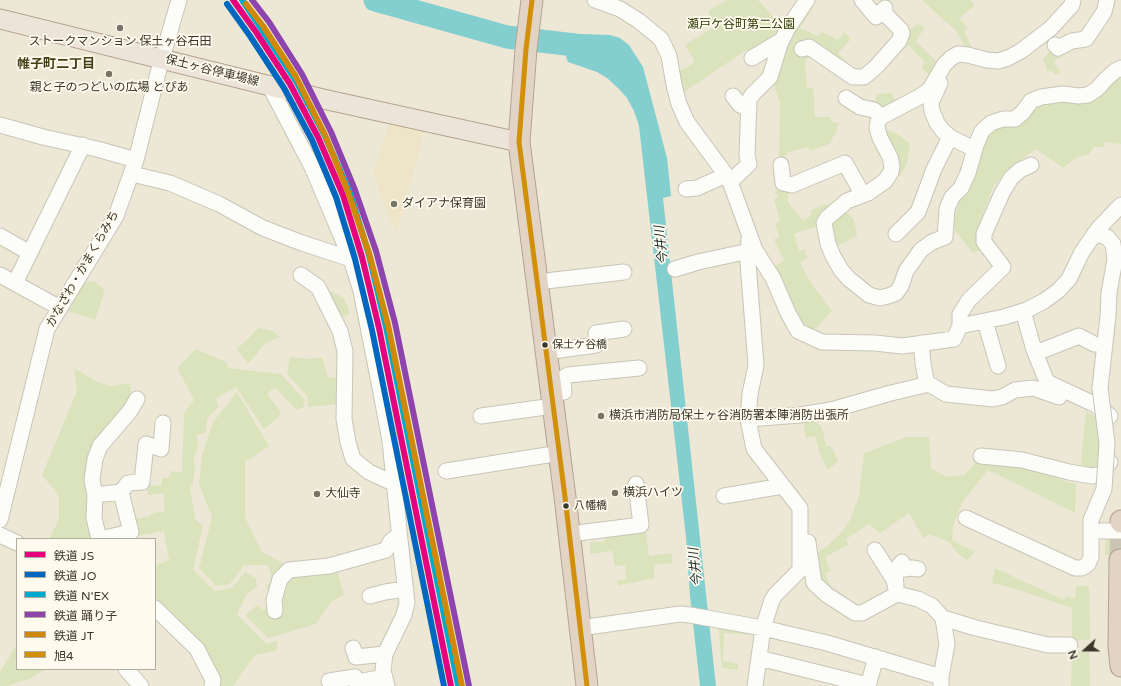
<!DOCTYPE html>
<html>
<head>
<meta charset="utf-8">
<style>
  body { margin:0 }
  #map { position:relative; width:1121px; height:686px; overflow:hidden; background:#ede8d6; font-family:"Varela Round","Noto Sans JP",sans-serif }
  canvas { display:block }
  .legend { position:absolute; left:16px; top:538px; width:140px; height:132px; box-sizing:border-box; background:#fefaee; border:1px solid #afaca0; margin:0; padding:5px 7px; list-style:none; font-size:12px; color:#39362a }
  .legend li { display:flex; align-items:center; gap:8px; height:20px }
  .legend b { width:20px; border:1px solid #afaca0 }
  .north { position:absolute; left:1065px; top:630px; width:40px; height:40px; -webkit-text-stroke:3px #fefaee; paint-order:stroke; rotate:249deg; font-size:11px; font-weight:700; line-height:16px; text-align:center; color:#39362a }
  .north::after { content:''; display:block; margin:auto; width:14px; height:18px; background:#39362a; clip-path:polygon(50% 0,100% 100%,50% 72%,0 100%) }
</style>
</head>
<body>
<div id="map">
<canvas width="1121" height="686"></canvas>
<ul class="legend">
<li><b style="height:5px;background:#e5007d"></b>鉄道 JS</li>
<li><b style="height:5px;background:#0067c0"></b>鉄道 JO</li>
<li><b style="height:5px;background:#00a9ce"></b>鉄道 N'EX</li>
<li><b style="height:5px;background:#8e44ad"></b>鉄道 踊り子</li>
<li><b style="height:5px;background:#ce890a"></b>鉄道 JT</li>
<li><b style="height:5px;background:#d19008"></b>旭4</li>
</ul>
<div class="north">N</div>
</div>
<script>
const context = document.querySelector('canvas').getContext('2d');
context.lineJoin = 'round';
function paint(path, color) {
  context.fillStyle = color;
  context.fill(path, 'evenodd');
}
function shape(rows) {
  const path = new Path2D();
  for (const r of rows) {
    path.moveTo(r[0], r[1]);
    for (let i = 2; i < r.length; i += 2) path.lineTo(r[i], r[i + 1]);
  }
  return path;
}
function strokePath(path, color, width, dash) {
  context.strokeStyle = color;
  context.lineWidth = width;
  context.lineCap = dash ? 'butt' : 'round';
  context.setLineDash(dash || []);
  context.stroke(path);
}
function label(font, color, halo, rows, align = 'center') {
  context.font = font + ' "Varela Round","Noto Sans JP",sans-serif';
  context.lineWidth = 3.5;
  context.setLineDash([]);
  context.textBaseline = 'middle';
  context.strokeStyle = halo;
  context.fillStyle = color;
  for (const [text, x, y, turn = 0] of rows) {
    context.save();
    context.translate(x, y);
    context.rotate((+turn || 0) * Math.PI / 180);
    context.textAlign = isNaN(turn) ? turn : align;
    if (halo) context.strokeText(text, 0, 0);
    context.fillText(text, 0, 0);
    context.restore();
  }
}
paint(shape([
  [390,120,426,127,396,234,373,174]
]), '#eee5c8');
paint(shape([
  [727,0,758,0,784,29,750,52,746,50,680,95,675,74,695,62,685,45,715,26,708,11],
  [922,0,970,0,975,6,959,18,968,28,964,31,973,50,965,47,956,31],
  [811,1,813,7,800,28,818,36,822,32,838,40,845,32,851,39,838,53,859,74,836,60,829,73,823,55,805,59,807,87,813,88,815,117,831,117,831,121,839,123,836,132,829,144,810,151,808,147,789,152,784,157,779,158,780,103,772,78,790,30],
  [917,24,925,27,916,41,938,63,930,75,921,68,925,62,908,45,895,58,890,56,907,32],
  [1066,33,1074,38,1094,40,1075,49,1054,61,1060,73,1055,75,1051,70,1048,72,1043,59,1057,42],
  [1121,72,1121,144,1105,142,1103,147,1094,147,1089,154,1077,157,1063,168,1036,149,1007,170,993,187,978,227,981,249,973,253,952,227,959,201,970,188,985,138,1002,126,1022,125,1036,105,1073,99],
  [891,93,897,103,880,111,858,101,876,100,877,94],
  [886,129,898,134,910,144,907,163,901,175,895,173,882,133],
  [788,186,788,202,803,221,812,214,810,211,825,204,833,206,821,215,817,226,794,234,799,251,805,249,807,258,800,263,811,283,832,311,813,331,800,323,774,267,784,260,774,239,779,237,775,223,780,221,774,200,779,197,774,192],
  [845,211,854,219,857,236,835,247,829,222],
  [94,281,105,290,95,320,68,311,84,283],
  [328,290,344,298,350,314,337,318,323,291],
  [259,328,273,331,280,337,266,343,258,351,258,353,248,364,237,349],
  [196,349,226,362,228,368,281,374,305,400,303,408,296,410,275,387,267,394,281,412,279,417,264,429,236,387,216,398,218,408,208,417,205,433,197,435,198,447,193,458,195,467,193,484,190,486,195,519,203,526,193,570,215,591,232,588,245,572,256,578,257,587,247,594,237,614,266,644,278,640,276,651,255,655,233,686,217,686,155,601,155,566,169,560,164,531,136,536,132,519,148,517,153,513,165,511,163,493,148,495,146,485,161,486,162,478,168,478,172,471,182,472,184,413,194,400,177,368],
  [290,357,309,359,322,357,328,377,341,378,340,404,308,407,308,397,287,374],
  [74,368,97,382,111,386,130,383,132,399,96,444,95,539,49,539,59,519,59,496,42,475,77,391],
  [237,392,269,446,245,462,245,517,262,552,296,570,335,565,344,595,331,602,316,624,268,638,245,615,257,605,264,610,272,598,271,591,266,587,270,582,271,573,267,565,244,565,230,584,216,586,199,568,212,517,199,484,202,455,213,422],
  [1086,412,1096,416,1100,442,1098,465,1095,470,1080,471],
  [812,418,822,427,826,446,831,446,838,461,828,470,819,452,815,436,806,438,803,420],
  [907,437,929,437,931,468,947,477,964,475,976,462,1030,470,1076,484,1075,513,988,470,963,501,954,522,952,540,975,552,967,560,958,554,949,542,930,534,923,538,909,513,880,533,869,524,846,539,848,545,825,557,830,571,825,574,830,586,854,603,855,608,818,583,814,556,828,545,839,535,850,520,859,496,864,453],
  [646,531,649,556,672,553,672,563,654,565,654,578,618,586,617,581,626,579,625,565,615,566,612,551,590,554,590,542,603,542,608,536],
  [1106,535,1121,536,1121,556,1105,555],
  [995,568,1064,600,1067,596,1075,599,1076,586,1089,586,1090,640,1072,640,1072,608,1019,590,992,583],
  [718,623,757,631,755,635,724,633,723,661,738,664,738,670,722,668],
  [17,644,17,669,46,669,31,678,8,686,0,686,0,672],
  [1072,652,1089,652,1090,686,1071,686]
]), '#dbe3bd');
paint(shape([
  [552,33,610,35,620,38,629,45,643,67,667,158,671,196,663,198,716,686,700,686,690,596,686,537,639,126,634,111,627,98,618,88,607,78,597,72,568,62,564,51,550,50]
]), '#83cecf');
strokePath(shape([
  [375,0,507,37,583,46]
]), '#83cecf', 23);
strokePath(shape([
  [1120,560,1121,522]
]), '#c9c4b4', 21, [21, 10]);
const minor = shape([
  [595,0,620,9,639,21,661,39,669,56,674,85,679,104,687,122,729,179,755,250,773,278,788,313,798,331,822,342,875,343,902,346,954,339,960,326,1004,317,1027,310,1044,301,1058,291,1069,279,1082,252,1098,229,1121,205],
  [862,0,876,17,885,8],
  [1073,0,1072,5,1051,28,1021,51,1008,58,998,61,987,60,968,55,958,54,951,58,944,65,930,89,919,97,881,117,878,122,877,128,880,138,890,157,892,166,891,172,885,181,868,193,847,201,827,218,824,223,828,244,833,256,841,270,849,279,869,295,880,298,888,296,896,293,901,286,906,271,921,250,932,242,945,237,947,209,952,197,961,188,968,173,976,145,982,131,991,123,1003,119,1015,119,1023,112,1031,101,1041,97,1063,94,1079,96,1088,95,1097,89,1106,79,1115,71,1121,68],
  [1055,45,1058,48,1072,41,1086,39,1104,12,1107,0],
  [802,49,809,47,853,77,864,77,876,67,899,41,902,33,901,30,882,11],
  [752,58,782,40],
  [940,83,931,103,932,111,937,123,943,131,950,137,974,149],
  [269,85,312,167,351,259,361,291,382,398,390,441,400,540,407,603,404,615,385,654,383,671,387,686],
  [733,96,740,105,749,109],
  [846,98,860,107,874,110,881,117],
  [0,125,43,137,97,149,136,160],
  [781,165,783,183,792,185,845,163,863,195],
  [132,174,170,183,219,204,263,228,302,243,351,259],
  [730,182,749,164,747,155,749,100,752,95,770,77,780,44,788,28,807,0],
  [686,189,697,188,726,175],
  [896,234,918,212,934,169,950,137],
  [1094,234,1107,237,1113,244,1115,259,1109,293,1108,316,1100,388],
  [0,236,30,253],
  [749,239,748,263,756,365,750,394,748,419,754,449,800,508,800,570,775,595,772,600,763,628,755,686],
  [675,269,698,262,749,251],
  [0,275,60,308],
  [301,275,318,287,340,331,345,351,344,419,348,442,353,459,369,472,395,484],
  [537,282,624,272],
  [15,283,83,145],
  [1023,311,1034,350,1047,382,1096,405,1110,416],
  [985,321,998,366],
  [960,326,960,314,969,300,1003,267,984,242,984,234,1002,193,1011,178,1020,170,1031,165],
  [921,343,923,363,926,380,929,384,946,394,993,399,1002,397,1015,390,1033,388,1059,397],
  [546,352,596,345,596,333,624,329],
  [1036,353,1079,336,1094,344],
  [552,393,564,392,563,378,568,375,639,368],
  [481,416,553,406],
  [748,419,800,415,831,410,891,393,929,384],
  [981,456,1022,460,1069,472,1092,476,1101,474,1110,462],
  [446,471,560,453],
  [121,492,128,483,142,482,146,444,161,449,163,423],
  [95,495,121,492,131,532,100,539],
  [724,496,783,486],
  [966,518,1075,568,1082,568,1088,564,1091,557,1091,520],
  [0,520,47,329,116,216,136,160,159,69,179,0],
  [1101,531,1121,531],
  [570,534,641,525,636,484],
  [0,535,17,543],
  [99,539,94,518,95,495,92,480,95,459,100,446,130,411,137,399],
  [808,542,814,583,827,595,855,613,862,613,897,594,918,599,932,606,943,618,947,644,941,677,941,686],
  [875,550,894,580,897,594],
  [896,570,912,568,918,569],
  [896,587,895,571,902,562],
  [370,596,385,592,406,589],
  [155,608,197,649,213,680,212,686],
  [275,611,274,600,280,579,289,570,329,566,386,550,391,541,399,535],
  [943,618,976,628,1048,645,1070,645],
  [580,628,680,614,690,615,763,628,827,643,941,677],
  [353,648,356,657,385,654],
  [759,658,868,685],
  [126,669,141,686],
  [329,681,355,677,357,682,385,677],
  [868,686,876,657]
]);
const major = shape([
  [0,19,323,99,519,142]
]);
const highway = shape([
  [532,0,526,49,519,142,565,497,587,686],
  [1121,522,1121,521],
  [1120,560,1119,647,1121,666]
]);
strokePath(minor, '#c8c5b7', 17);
strokePath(major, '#b4a48e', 21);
strokePath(highway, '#b4a48e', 23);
strokePath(minor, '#fcfcf9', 15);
strokePath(major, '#ece4d9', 19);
strokePath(highway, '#e2d4c5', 21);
const minorBridge = shape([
  [1091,520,1104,489,1107,443,1100,388]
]);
strokePath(minorBridge, '#c8c5b7', 17, []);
strokePath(minorBridge, '#fcfcf9', 15);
strokePath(shape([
  [532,0,526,49,519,142,565,497,587,686]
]), '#d19008', 5);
strokePath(shape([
  [233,0,256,32,290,84,318,137,343,195,362,257,379,328,451,686]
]), '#e5007d', 6);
strokePath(shape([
  [227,4,250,36,284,88,312,140,336,197,355,259,372,330,444,686]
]), '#0067c0', 6);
strokePath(shape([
  [242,0,296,81,324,134,350,193,369,255,386,327,458,685]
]), '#00a9ce', 6);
strokePath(shape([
  [252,0,269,22,302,74,331,132,355,190,376,251,395,323,469,686]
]), '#8e44ad', 6);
strokePath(shape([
  [246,4,263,26,296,77,325,135,348,192,369,253,388,325,462,686]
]), '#ce890a', 6);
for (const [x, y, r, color] of [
  [120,28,4,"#787466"],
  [109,74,4,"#787466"],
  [394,204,4,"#787466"],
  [545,345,3.5,"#39362a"],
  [601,416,4,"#787466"],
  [615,493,4,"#787466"],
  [317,494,4,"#787466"],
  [566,506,3.5,"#39362a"]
]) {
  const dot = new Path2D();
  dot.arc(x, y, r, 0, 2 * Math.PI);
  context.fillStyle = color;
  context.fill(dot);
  strokePath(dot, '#fefaee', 1.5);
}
label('11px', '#39362a', '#fefaee', [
  ["保土ケ谷橋",552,345],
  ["八幡橋",574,506]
], 'left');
label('12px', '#2f3d06', '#fefaee', [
  ["瀬戸ケ谷町第二公園",741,25]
]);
label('12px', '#39362a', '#fefaee', [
  ["ストークマンション 保土ヶ谷石田",120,42,"center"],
  ["親と子のつどいの広場 とぴあ",109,88,"center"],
  ["ダイアナ保育園",402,204],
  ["横浜市消防局保土ヶ谷消防署本陣消防出張所",609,416],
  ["横浜ハイツ",623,493],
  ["大仙寺",325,494]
], 'left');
label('12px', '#39362a', '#fefaee', [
  ["保土ヶ谷停車場線",212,71,14],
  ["かなざわ・かまくらみち",83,269,-60]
]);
label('bold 13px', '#423e14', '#fefaee', [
  ["帷子町二丁目",56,65]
]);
label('italic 13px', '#1b2f30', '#fefaee', [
  ["今井川",662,245,-96],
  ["今井川",696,567,-96]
]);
</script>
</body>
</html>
